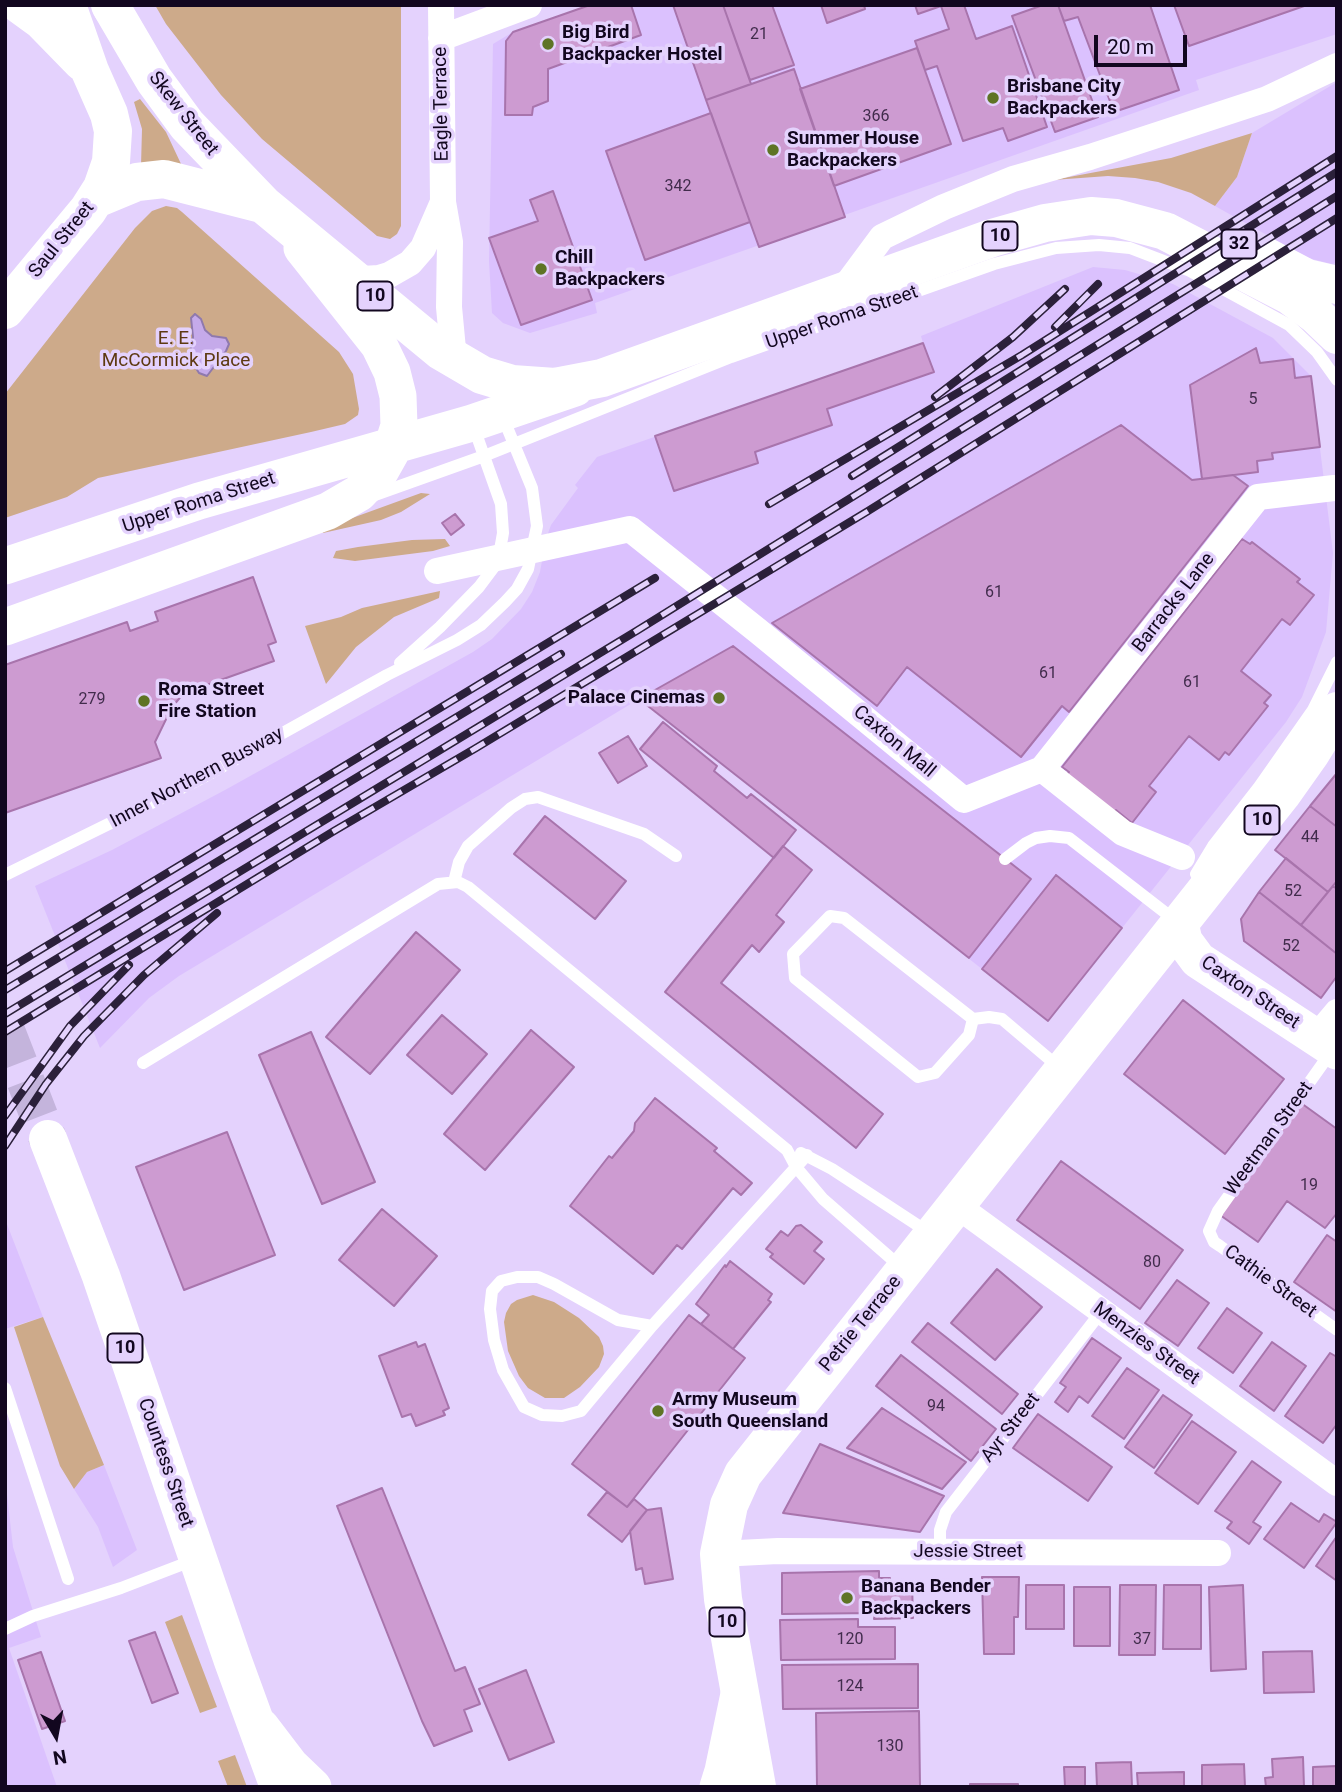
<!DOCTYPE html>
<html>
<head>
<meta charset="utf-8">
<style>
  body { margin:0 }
  #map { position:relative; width:1342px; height:1792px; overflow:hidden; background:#e4d2fd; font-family:Roboto,sans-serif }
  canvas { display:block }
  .frame { position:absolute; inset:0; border:7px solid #12071f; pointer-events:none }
  .north { position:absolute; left:21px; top:1701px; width:70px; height:70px; -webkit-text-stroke:5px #e4d2fd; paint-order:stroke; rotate:170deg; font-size:19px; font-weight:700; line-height:28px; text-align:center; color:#12071f }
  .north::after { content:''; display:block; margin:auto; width:24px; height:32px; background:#12071f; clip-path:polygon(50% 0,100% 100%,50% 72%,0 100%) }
  .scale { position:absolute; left:1094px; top:35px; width:93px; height:32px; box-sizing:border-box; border:4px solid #12071f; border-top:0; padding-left:9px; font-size:21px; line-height:24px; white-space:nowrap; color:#12071f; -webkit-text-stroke:5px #e4d2fd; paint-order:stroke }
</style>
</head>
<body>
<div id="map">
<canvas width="1342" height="1792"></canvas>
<div class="frame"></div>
<div class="north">N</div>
<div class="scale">20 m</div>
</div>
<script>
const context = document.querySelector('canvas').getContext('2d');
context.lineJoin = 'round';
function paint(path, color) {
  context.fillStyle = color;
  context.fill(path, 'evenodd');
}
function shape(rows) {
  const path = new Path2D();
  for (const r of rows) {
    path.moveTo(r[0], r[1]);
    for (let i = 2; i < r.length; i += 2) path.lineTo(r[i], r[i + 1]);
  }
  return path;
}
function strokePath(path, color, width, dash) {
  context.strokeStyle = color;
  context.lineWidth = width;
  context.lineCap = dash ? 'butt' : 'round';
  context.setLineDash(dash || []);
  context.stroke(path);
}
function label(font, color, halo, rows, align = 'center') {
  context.font = font + ' Roboto,sans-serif';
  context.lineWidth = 7;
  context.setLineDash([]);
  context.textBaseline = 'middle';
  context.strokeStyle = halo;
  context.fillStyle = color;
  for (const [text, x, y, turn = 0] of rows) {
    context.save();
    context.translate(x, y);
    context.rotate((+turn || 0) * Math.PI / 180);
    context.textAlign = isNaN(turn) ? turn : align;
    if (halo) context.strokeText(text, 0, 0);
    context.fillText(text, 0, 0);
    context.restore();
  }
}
paint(shape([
  [590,5,1337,5,1337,34,1196,80,1199,90,595,303,597,313,530,333,503,323,492,313,489,261,493,44,513,32],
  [1337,82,1337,263,1332,264,1308,258,1215,206,1237,177,1252,133],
  [1093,267,1125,270,1173,284,1273,338,1311,376,1333,553,1326,632,1302,697,1286,722,1048,1021,639,699,179,976,149,998,100,1048,35,886,112,850,225,790,473,652,492,639,521,609,532,592,540,572,546,539,551,525,578,488,575,485,597,457,923,343,921,336],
  [5,1219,43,1317,5,1329],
  [104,1465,137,1550,113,1567,98,1527,74,1489,87,1472],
  [5,1477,13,1547,41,1637,9,1648,57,1787,5,1787]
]), '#dbc1fe');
paint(shape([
  [155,5,401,5,401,226,397,234,390,239,377,236,262,139,221,95,166,24],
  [140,99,166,132,182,166,141,166,142,129,134,102],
  [1252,133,1237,177,1215,206,1191,193,1158,182,1135,178,1108,176,1053,180,1171,158],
  [166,206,177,208,182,212,339,352,353,374,359,409,358,415,345,424,311,432,98,478,67,497,5,518,5,394,135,228,152,211],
  [421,493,430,494,401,512,381,520,323,533,322,529],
  [445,539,450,546,433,551,355,561,333,558,336,551,358,547,412,540],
  [440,591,439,598,394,617,356,647,326,684,305,626,341,617,362,608],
  [533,1295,554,1302,579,1318,599,1337,603,1346,604,1354,599,1367,580,1387,564,1398,545,1398,528,1388,519,1376,508,1351,504,1322,506,1313,511,1304,517,1300],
  [43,1317,104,1465,87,1472,74,1489,60,1466,14,1327],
  [182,1615,217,1707,200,1713,165,1622],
  [235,1755,247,1787,228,1787,218,1761]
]), '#cdaa8a');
const water = shape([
  [195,314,201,319,205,330,212,336,226,338,229,344,226,351,207,376,199,373,189,357,193,337,191,318,195,314]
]);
paint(water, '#c5aaea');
strokePath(water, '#8f79ad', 2);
const building = shape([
  [590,5,631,5,641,35,548,69,548,101,533,107,532,115,505,115,506,41,513,32,590,5],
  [673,5,723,5,751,84,706,100,673,5],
  [723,5,772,5,794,65,750,80,723,5],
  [821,5,864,5,865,9,827,23,821,5],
  [915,5,964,5,976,39,1012,26,1047,127,1008,141,1003,128,963,141,937,66,925,70,915,41,949,29,941,6,918,14,915,5],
  [1043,5,1058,5,1098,117,1055,132,1012,16,1043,5],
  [1058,5,1150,5,1179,90,1114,112,1078,17,1064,21,1058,5],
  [1174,5,1307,5,1189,46,1174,5],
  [917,48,951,144,834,186,800,89,917,48],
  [794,69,845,217,759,247,706,100,794,69],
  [711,113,750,222,645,260,606,151,711,113],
  [553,191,592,300,521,325,489,238,538,221,530,200,553,191],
  [923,343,934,372,827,409,832,425,755,452,758,463,674,491,655,436,923,343],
  [1256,348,1260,363,1293,359,1295,378,1311,376,1320,447,1272,453,1273,459,1257,461,1258,472,1202,479,1190,385,1256,348],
  [1121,425,1192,480,1233,475,1248,486,1069,712,1062,706,1021,757,907,667,877,706,772,623,1121,425],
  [455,514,464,525,451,535,442,523,455,514],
  [1242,539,1250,544,1252,542,1300,579,1297,582,1314,595,1290,625,1282,619,1241,671,1271,695,1264,703,1268,706,1229,755,1225,752,1219,760,1189,736,1149,786,1156,792,1132,823,1116,810,1114,813,1066,775,1069,772,1062,767,1242,539],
  [253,577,276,642,268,645,274,661,184,693,172,707,155,742,161,758,5,813,5,665,127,622,130,631,158,621,155,612,253,577],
  [733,646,1031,879,969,958,639,699,733,646],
  [663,722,717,766,714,771,747,798,751,794,796,830,774,858,640,749,663,722],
  [628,736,647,766,618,783,599,753,628,736],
  [1337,773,1337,827,1310,806,1337,773],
  [1310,806,1337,827,1337,881,1328,892,1275,850,1310,806],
  [545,816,626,881,595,919,514,854,545,816],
  [783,846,812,870,776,915,784,922,759,952,752,945,721,983,883,1114,856,1148,665,992,783,846],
  [1286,858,1328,892,1301,925,1259,892,1286,858],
  [1056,875,1122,928,1048,1021,982,969,1056,875],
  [1333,886,1337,889,1337,954,1301,925,1333,886],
  [1259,892,1337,954,1337,976,1321,998,1244,941,1241,919,1259,892],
  [416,932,460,970,370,1074,326,1037,416,932],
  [1183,1000,1284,1079,1225,1154,1124,1074,1183,1000],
  [442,1015,487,1054,452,1094,407,1055,442,1015],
  [531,1030,574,1067,485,1170,444,1134,531,1030],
  [311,1032,375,1182,322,1204,259,1055,311,1032],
  [655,1098,717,1148,714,1151,752,1183,741,1195,733,1188,682,1249,677,1245,653,1274,570,1206,609,1156,612,1158,634,1131,635,1123,655,1098],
  [1301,1103,1337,1129,1337,1213,1325,1228,1287,1201,1258,1242,1220,1215,1301,1103],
  [227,1132,275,1255,184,1290,136,1167,227,1132],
  [1061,1161,1183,1250,1140,1309,1017,1220,1061,1161],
  [382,1209,437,1256,394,1306,339,1260,382,1209],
  [801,1225,822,1242,814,1251,824,1259,804,1284,770,1257,773,1254,766,1249,781,1231,788,1236,796,1226,801,1225],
  [1327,1235,1337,1242,1337,1312,1294,1282,1327,1235],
  [730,1261,772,1294,768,1300,771,1302,733,1349,701,1324,709,1315,696,1304,725,1265,726,1267,730,1261],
  [997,1269,1042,1307,995,1360,951,1323,997,1269],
  [1177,1280,1209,1303,1178,1346,1145,1323,1177,1280],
  [1227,1308,1262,1333,1233,1373,1198,1348,1227,1308],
  [689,1315,745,1358,627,1507,572,1464,689,1315],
  [928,1323,1018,1394,1002,1414,912,1342,928,1323],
  [1092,1338,1121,1358,1088,1403,1079,1396,1068,1412,1055,1402,1066,1387,1060,1383,1092,1338],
  [416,1342,418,1347,425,1344,449,1408,443,1411,445,1415,416,1426,411,1414,402,1417,379,1356,416,1342],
  [1272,1342,1306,1366,1274,1411,1240,1386,1272,1342],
  [1330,1353,1337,1357,1337,1424,1323,1443,1285,1416,1330,1353],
  [901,1355,996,1429,971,1461,876,1386,901,1355],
  [1127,1368,1159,1390,1124,1439,1092,1416,1127,1368],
  [1163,1395,1192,1415,1154,1468,1125,1447,1163,1395],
  [882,1408,966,1462,942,1489,847,1448,882,1408],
  [1038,1414,1112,1467,1088,1501,1013,1448,1038,1414],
  [1192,1421,1236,1452,1198,1504,1155,1473,1192,1421],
  [820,1444,944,1496,920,1532,783,1513,820,1444],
  [1252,1461,1281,1482,1253,1522,1261,1527,1249,1544,1227,1528,1232,1522,1215,1511,1252,1461],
  [382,1488,455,1671,465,1667,480,1704,464,1710,472,1731,434,1746,422,1721,337,1506,382,1488],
  [607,1492,627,1507,634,1499,647,1510,622,1542,588,1515,607,1492],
  [1291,1503,1319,1522,1324,1514,1337,1522,1304,1568,1264,1539,1291,1503],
  [661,1508,673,1579,645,1584,642,1568,636,1570,630,1531,647,1510,661,1508],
  [1337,1536,1337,1581,1316,1566,1337,1536],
  [879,1571,879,1578,890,1578,890,1583,912,1583,913,1618,874,1619,875,1613,782,1614,782,1573,879,1571],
  [982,1577,1019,1577,1018,1617,1014,1617,1014,1654,984,1654,982,1577],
  [1026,1585,1064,1585,1064,1629,1026,1629,1026,1585],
  [1120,1585,1156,1585,1155,1655,1119,1655,1120,1585],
  [1164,1585,1201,1585,1201,1649,1163,1649,1164,1585],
  [1243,1585,1246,1669,1211,1671,1209,1587,1243,1585],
  [1074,1587,1110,1587,1110,1646,1074,1646,1074,1587],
  [858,1619,858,1627,895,1627,895,1659,781,1660,780,1620,858,1619],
  [155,1632,178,1693,152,1703,129,1641,155,1632],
  [1312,1651,1314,1692,1264,1693,1263,1652,1312,1651],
  [41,1652,65,1721,42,1729,18,1660,41,1652],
  [918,1664,918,1708,783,1709,782,1665,918,1664],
  [526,1670,554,1742,509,1760,479,1689,526,1670],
  [919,1711,920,1787,817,1787,816,1713,919,1711],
  [1303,1757,1304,1787,1266,1787,1265,1778,1273,1777,1272,1759,1303,1757],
  [1131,1762,1132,1787,1097,1787,1096,1763,1131,1762],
  [1244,1764,1245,1787,1202,1787,1202,1765,1244,1764],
  [1337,1766,1337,1787,1313,1787,1313,1767,1337,1766],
  [1064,1767,1085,1767,1085,1787,1065,1787,1064,1767],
  [1184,1772,1184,1787,1138,1787,1137,1773,1184,1772],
  [970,1784,1018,1784,1018,1787,970,1787,970,1784]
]);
paint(building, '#cd9bd1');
strokePath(building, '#a874ac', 2);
strokePath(shape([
  [5,1028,48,1139]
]), '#c4b4dc', 38, [38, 19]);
strokePath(shape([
  [372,496,484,456,731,357,994,264,1056,248,1099,245,1130,248,1190,271,1289,325,1317,352,1337,380],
  [400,663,440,627,479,587,494,567,500,550,503,533,501,504,473,425],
  [1005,859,1026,843,1036,838,1050,836,1069,838,1176,921],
  [1196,874,1213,846,1259,787,1313,710,1337,662],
  [5,875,202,778,387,675,457,640,481,625,505,602,517,589,528,569,537,526,532,488,502,415],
  [454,882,459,862,468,846,511,808,525,799,538,797,644,834,676,856],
  [973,1019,969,1035,935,1073,918,1077,795,978,793,954,830,916,844,918,973,1019,989,1017,1002,1019,1061,1069],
  [1331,1052,1218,1211,1209,1231,1214,1242,1220,1246,1337,1330],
  [143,1063,438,884,458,882,468,887,787,1150,796,1167,823,1199,902,1268],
  [801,1153,832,1169,928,1232],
  [652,1326,618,1320,554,1284,538,1277,517,1277,501,1281,492,1291,490,1309,494,1340,503,1370,524,1407,542,1415,562,1416,581,1411,652,1326,807,1155],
  [5,1388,68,1579],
  [940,1552,940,1530,946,1512,1101,1312],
  [5,1629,33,1616,121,1588,194,1560]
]), '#fff', 12);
strokePath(shape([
  [441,5,443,202,450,242,449,307,454,360],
  [441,38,529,5],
  [350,275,362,279,379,278,389,275,410,263,423,248,443,202],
  [842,291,882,237,944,207,1013,179,1090,157,1267,99,1337,66],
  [437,571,630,529,758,631,964,800,1042,769,1258,497,1334,488],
  [1042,769,1123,833,1182,857],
  [1316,1037,1337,1012],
  [956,1205,1337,1483],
  [719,1554,778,1551,1218,1553]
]), '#fff', 26);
strokePath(shape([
  [5,566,199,501,472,423,575,388],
  [5,627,328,511,359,493,381,470,390,454,399,426,398,396,392,372,379,345,302,248],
  [1180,923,1184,941,1198,960,1337,1051],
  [261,1727,290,1765,313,1787],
  [718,1787,723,1771,739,1694]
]), '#fff', 37);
strokePath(shape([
  [20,5,42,21,82,62],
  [110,5,154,80,187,125,264,205,441,351,482,375,512,384,555,387,602,378,992,238,1045,223,1091,216,1116,218,1165,231,1289,295,1316,315,1337,335],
  [96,199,137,182,164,179,262,204],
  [1267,257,1307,278,1337,285],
  [5,310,88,210,102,188,111,162,113,131,109,114,90,71,67,5],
  [48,1139,101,1276,233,1661,279,1787],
  [757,1787,723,1599,719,1554,729,1505,743,1474,1282,794,1311,753,1337,711]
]), '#fff', 38);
strokePath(shape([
  [112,8,113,5]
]), '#fff', 38);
const rail = shape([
  [1055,327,1098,284],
  [935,397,1013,337,1065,289],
  [852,476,1337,172],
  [769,504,1022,355,1337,156],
  [5,971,655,578],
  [5,990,561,654],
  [5,1014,638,630,1337,196],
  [5,1032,334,831,476,748,868,511,1337,218],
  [5,1116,70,1026,129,965],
  [5,1146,46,1084,84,1036,144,975,217,913]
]);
strokePath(rail, '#2b203a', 8);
strokePath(rail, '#e4d2fd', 5, [16]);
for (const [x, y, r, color] of [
  [548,44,7,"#5e7425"],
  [993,98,7,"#5e7425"],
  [773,150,7,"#5e7425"],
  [541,269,7,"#5e7425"],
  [719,698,7,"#5e7425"],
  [144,701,7,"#5e7425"],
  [658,1411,7,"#5e7425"],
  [847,1598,7,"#5e7425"]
]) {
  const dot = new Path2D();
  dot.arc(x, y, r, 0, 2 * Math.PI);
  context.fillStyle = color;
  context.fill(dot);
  strokePath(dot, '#e4d2fd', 2.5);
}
label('16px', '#412c4c', null, [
  ["21",759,35],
  ["366",876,117],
  ["342",678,187],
  ["5",1253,400],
  ["61",994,593],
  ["61",1048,674],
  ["61",1192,683],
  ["279",92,700],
  ["44",1310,838],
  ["52",1293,892],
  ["52",1291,947],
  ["19",1309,1186],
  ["80",1152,1263],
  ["94",936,1407],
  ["120",850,1640],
  ["37",1142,1640],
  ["124",850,1687],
  ["130",890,1747]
]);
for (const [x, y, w] of [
  [1000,236,35],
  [1239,244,35],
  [375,296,35],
  [1262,820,35],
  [125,1348,35],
  [727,1622,35]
]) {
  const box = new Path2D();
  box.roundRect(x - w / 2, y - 14.5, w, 29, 5);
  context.fillStyle = '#e4d2fd';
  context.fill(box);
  strokePath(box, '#12071f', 2);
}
label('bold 18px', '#12071f', null, [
  ["10",1000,236],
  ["32",1239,244],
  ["10",375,296],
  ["10",1262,820],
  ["10",125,1348],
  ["10",727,1622]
]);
label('bold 19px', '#12071f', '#e4d2fd', [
  ["Big Bird",562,33],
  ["Backpacker Hostel",562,55],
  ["Brisbane City",1007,87],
  ["Backpackers",1007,109],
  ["Summer House",787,139],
  ["Backpackers",787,161],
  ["Chill",555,258],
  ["Backpackers",555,280],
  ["Roma Street",158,690],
  ["Fire Station",158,712],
  ["Palace Cinemas",705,698,"right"],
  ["Army Museum",672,1400],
  ["South Queensland",672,1422],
  ["Banana Bender",861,1587],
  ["Backpackers",861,1609]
], 'left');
label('19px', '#12071f', '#e4d2fd', [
  ["Eagle Terrace",442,104,-91],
  ["Skew Street",183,114,52],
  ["Saul Street",62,240,-51],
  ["Upper Roma Street",842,318,-19],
  ["Upper Roma Street",199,503,-18],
  ["Barracks Lane",1174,603,-52],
  ["Caxton Mall",894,742,40],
  ["Inner Northern Busway",197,778,-28],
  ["Caxton Street",1250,993,34],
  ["Weetman Street",1269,1139,-54],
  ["Cathie Street",1270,1282,36],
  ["Petrie Terrace",861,1324,-51],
  ["Menzies Street",1146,1344,36],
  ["Ayr Street",1011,1428,-52],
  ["Countess Street",165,1463,71],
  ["Jessie Street",968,1552]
]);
label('19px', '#5d3911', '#e4d2fd', [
  ["E. E.",176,339],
  ["McCormick Place",176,361]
]);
</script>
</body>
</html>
